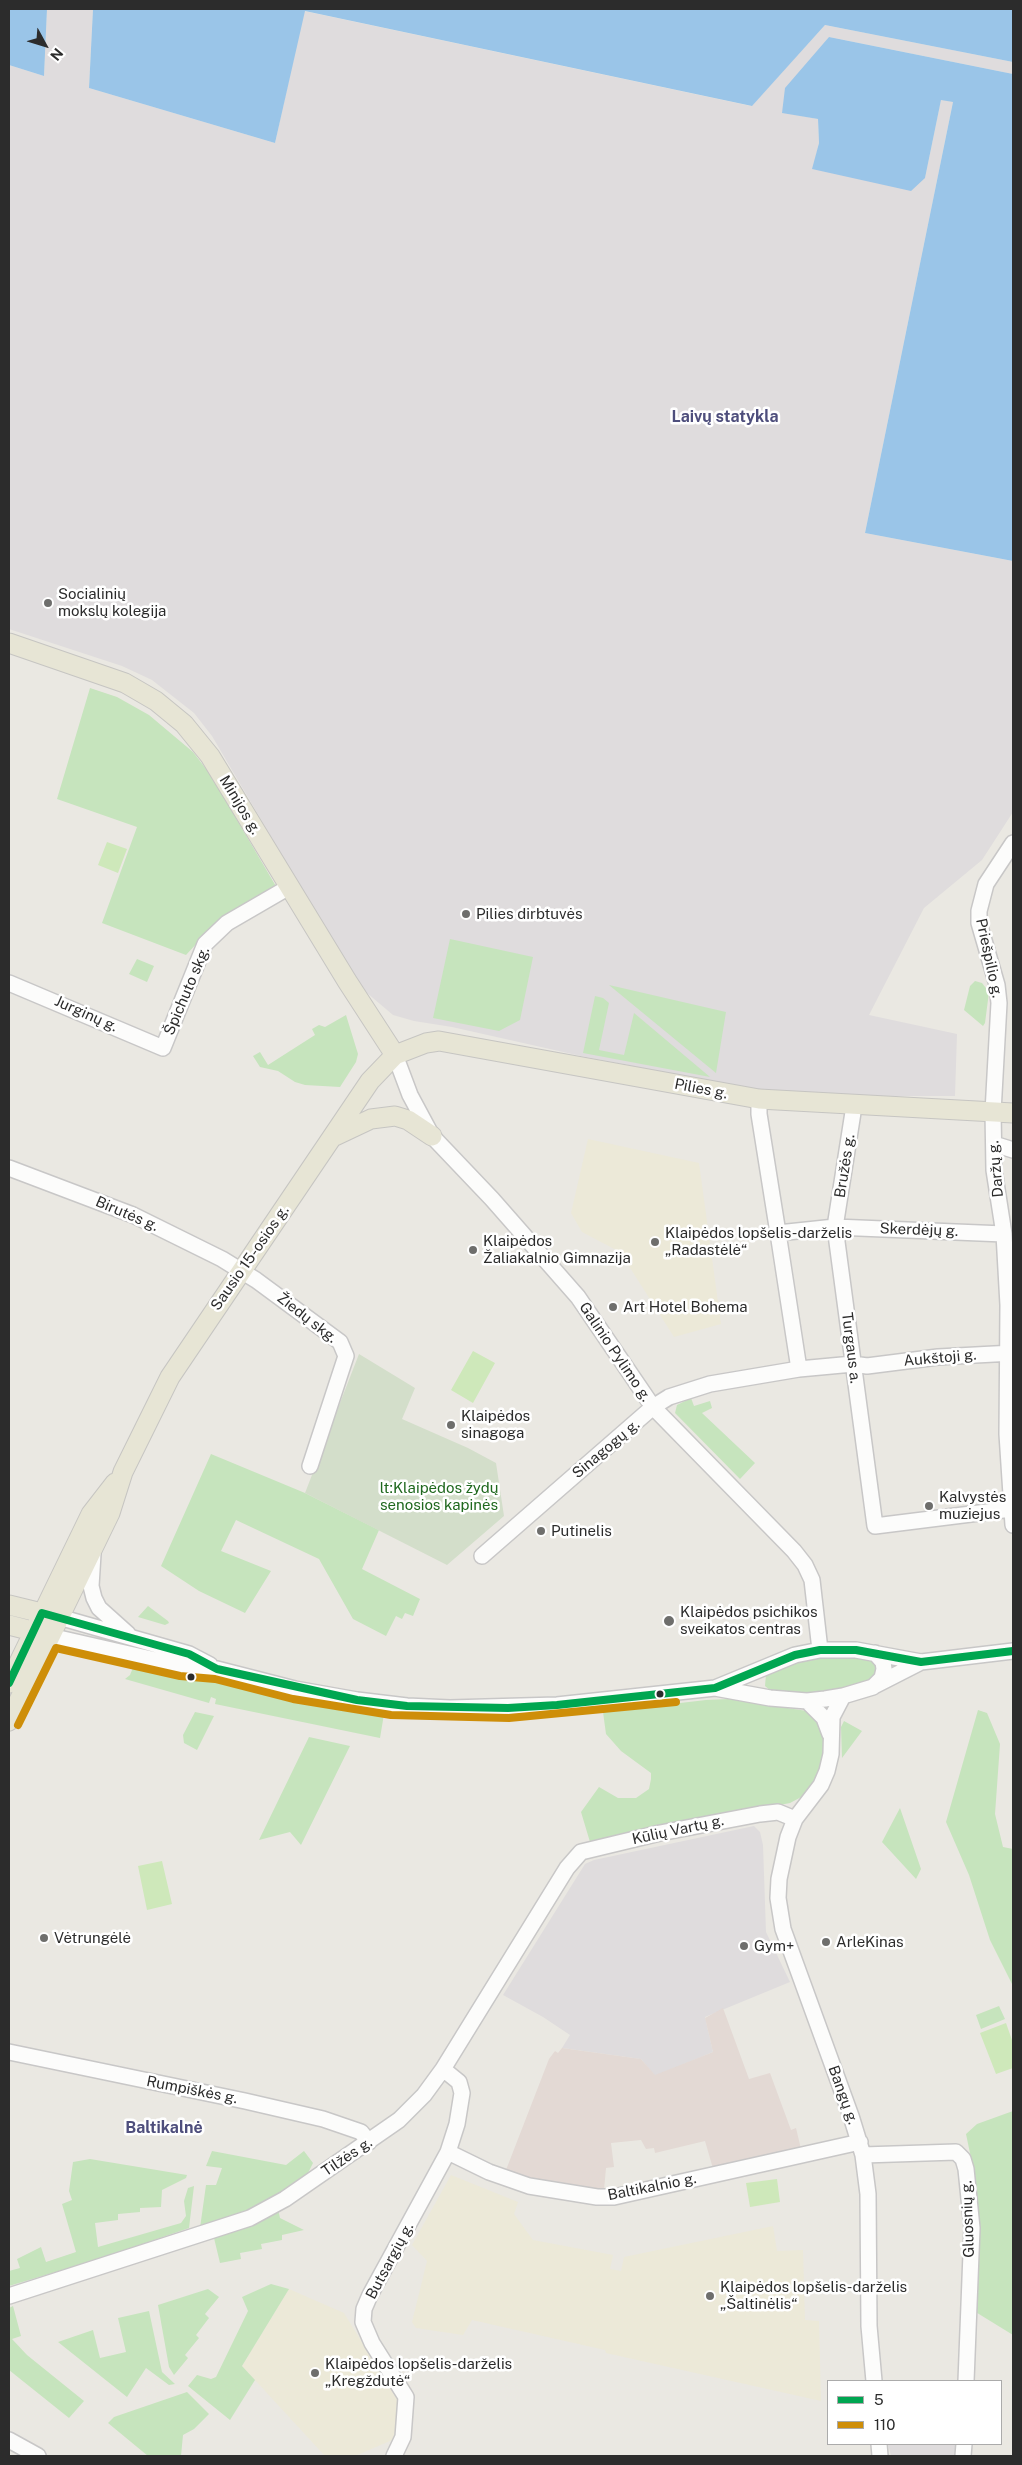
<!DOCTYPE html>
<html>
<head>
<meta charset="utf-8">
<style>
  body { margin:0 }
  #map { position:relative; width:1022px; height:2465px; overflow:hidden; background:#eae8e2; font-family:"Public Sans",sans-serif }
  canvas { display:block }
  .frame { position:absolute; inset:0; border:10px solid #2c2c2c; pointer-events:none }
  .legend { position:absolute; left:827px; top:2380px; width:175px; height:65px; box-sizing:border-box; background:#fff; border:1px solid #ababab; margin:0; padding:6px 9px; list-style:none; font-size:15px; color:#2c2c2c }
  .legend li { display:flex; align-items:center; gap:10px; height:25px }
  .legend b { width:25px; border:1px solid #ababab }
  .north { position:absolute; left:20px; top:20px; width:50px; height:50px; -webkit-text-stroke:4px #fff; paint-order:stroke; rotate:129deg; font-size:14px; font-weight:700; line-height:20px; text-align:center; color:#2c2c2c }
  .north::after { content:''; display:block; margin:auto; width:18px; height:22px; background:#2c2c2c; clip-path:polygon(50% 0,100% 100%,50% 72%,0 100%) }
</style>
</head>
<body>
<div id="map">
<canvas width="1022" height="2465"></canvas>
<div class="frame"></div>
<ul class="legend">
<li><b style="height:6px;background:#00a651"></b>5</li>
<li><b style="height:6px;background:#ce8e09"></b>110</li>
</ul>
<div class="north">N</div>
</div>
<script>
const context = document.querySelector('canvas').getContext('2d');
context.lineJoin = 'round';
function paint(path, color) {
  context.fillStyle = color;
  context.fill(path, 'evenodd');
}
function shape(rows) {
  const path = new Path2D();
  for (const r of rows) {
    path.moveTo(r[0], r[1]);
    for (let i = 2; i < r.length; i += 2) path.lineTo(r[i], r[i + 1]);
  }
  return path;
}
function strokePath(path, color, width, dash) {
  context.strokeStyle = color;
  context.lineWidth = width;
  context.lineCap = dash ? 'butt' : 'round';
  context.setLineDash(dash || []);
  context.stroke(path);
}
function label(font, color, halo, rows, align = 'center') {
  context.font = font + ' "Public Sans",sans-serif';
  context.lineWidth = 5;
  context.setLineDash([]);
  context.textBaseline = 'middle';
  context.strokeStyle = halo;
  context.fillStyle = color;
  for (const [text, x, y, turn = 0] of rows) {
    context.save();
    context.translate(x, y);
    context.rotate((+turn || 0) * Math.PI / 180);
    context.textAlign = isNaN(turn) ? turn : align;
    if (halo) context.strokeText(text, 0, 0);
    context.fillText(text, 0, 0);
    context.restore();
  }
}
paint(shape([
  [47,9,93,9,89,88,275,143,304,11,751,106,825,25,1013,62,1013,74,829,37,782,112,818,119,819,143,813,169,925,178,941,99,953,102,865,533,1013,561,1013,812,982,860,924,908,869,1015,957,1034,955,1096,856,1096,758,1090,581,1056,452,1027,414,1021,393,1015,367,993,347,966,212,736,194,713,152,680,122,666,9,629,9,65,44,76],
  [754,1826,760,1832,763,1845,766,1932,790,1982,705,2017,713,2052,655,2076,641,2059,562,2048,570,2035,543,2017,503,1995,585,1864,594,1860],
  [888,2444,970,2444,969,2456,891,2456]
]), '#dfdcdd');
paint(shape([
  [588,1139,699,1163,721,1324,674,1337,620,1252,582,1232,571,1213],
  [451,2175,518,2202,514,2214,533,2240,613,2255,610,2269,621,2271,624,2257,773,2226,777,2251,803,2250,805,2320,819,2321,821,2401,606,2353,605,2350,472,2320,463,2335,416,2328,412,2322,427,2261,412,2245],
  [289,2289,344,2313,400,2404,397,2438,355,2456,325,2456,242,2366]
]), '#ece9d8');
paint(shape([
  [723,2008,749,2079,770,2073,791,2130,796,2128,801,2149,714,2172,705,2141,655,2153,654,2148,646,2149,641,2140,611,2143,614,2167,606,2168,604,2190,583,2189,541,2181,506,2170,549,2059,555,2051,558,2053,562,2048,641,2059,655,2075,713,2052,705,2018]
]), '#e3d9d4');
paint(shape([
  [90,688,117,697,149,715,193,752,210,774,277,888,210,929,186,955,102,923,137,827,57,799],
  [450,939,533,957,520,1020,499,1031,433,1018],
  [137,959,154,966,147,982,129,974],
  [975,981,982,983,989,992,985,1023,983,1026,964,1010,970,986],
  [609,985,726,1012,716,1073],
  [595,996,603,998,609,1003,599,1050,624,1055,634,1013,710,1077,583,1053],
  [346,1015,358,1054,356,1062,340,1087,305,1085,295,1082,278,1071,260,1067,253,1056,260,1052,268,1065,315,1035,312,1029,319,1025,325,1027],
  [691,1398,694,1406,710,1401,712,1408,702,1413,755,1463,740,1479,675,1413,677,1405],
  [211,1454,305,1493,379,1530,362,1569,420,1599,413,1616,405,1613,402,1619,396,1616,386,1636,353,1619,319,1559,236,1520,221,1551,271,1571,245,1613,199,1591,161,1566],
  [148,1606,168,1621,169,1623,165,1625,138,1617],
  [835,1654,874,1659,880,1672,868,1683,815,1695,771,1691,765,1686,766,1674,786,1664],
  [136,1660,353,1711,384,1714,380,1738,215,1704,216,1699,211,1697,209,1703,125,1679,130,1675],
  [729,1699,807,1711,816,1716,824,1738,823,1771,807,1794,790,1803,590,1842,581,1812,599,1787,618,1798,636,1798,649,1789,651,1779,651,1773,621,1751,606,1734,603,1712,706,1700],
  [978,1710,987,1713,1000,1744,995,1814,1003,1847,1013,1849,1013,1986,990,1940,969,1875,946,1822],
  [195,1712,214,1716,197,1750,184,1743,183,1735],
  [844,1721,862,1731,842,1758,841,1727],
  [309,1737,350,1746,301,1845,290,1832,259,1840],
  [900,1808,921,1869,916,1879,882,1842],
  [999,2006,1005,2019,981,2029,976,2015],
  [1013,2111,1013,2335,974,2311,977,2226,971,2158,966,2134,977,2124],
  [212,2151,286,2165,304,2151,313,2163,308,2173,258,2209,200,2228,206,2185,216,2185,222,2168,206,2166],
  [90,2159,187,2175,186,2178,162,2190,161,2207,140,2208,140,2212,118,2214,118,2220,95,2223,98,2247,181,2223,186,2216,184,2201,188,2188,194,2186,189,2228,99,2259,9,2286,9,2271,20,2268,17,2259,41,2247,46,2262,76,2252,62,2204,72,2200,69,2191,73,2162],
  [278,2209,280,2218,304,2230,282,2235,282,2240,261,2244,262,2249,240,2253,241,2259,220,2263,214,2238],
  [271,2284,289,2289,242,2366,255,2380,230,2420,188,2386,197,2375,211,2379,216,2377,248,2311,242,2297],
  [208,2289,219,2297,205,2314,209,2318,196,2335,199,2338,185,2355,188,2358,174,2375,169,2367,158,2305],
  [13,2306,21,2336,12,2339,27,2355,84,2401,69,2418,9,2370,9,2308],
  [149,2311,162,2372,175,2384,169,2385,146,2368,127,2397,58,2342,93,2330,100,2358,126,2352,118,2318],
  [187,2392,209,2414,194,2429,183,2435,181,2456,148,2456,108,2423,114,2417]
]), '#c6e4bd');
paint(shape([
  [359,1354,415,1388,402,1419,468,1448,496,1463,504,1516,447,1565,305,1493]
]), '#d3deca');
paint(shape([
  [107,842,127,849,118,873,98,865],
  [473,1351,495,1363,473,1403,451,1390],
  [162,1861,172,1904,147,1910,138,1866],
  [1006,2023,1013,2043,1013,2068,996,2074,980,2033],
  [777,2179,780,2202,750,2207,746,2183]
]), '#cee8ba');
paint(shape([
  [9,9,47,9,44,76,9,65],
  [93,9,1013,9,1013,62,825,25,752,106,305,11,275,143,89,88],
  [829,37,1013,74,1013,561,865,533,953,102,941,100,925,178,911,191,812,169,819,143,818,119,782,113,785,88]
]), '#9ac5e8');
const minor = shape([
  [1013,843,986,884,979,911,979,923,997,985,999,1003,993,1112,994,1170,1004,1234,1008,1305,1007,1434,1013,1525],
  [9,983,163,1048,205,944,227,923,289,887],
  [395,1055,410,1095,432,1136,492,1199,578,1297,653,1407,794,1551,805,1565,812,1580,820,1650],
  [759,1099,759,1114,778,1233,835,1227,1004,1234],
  [854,1106,835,1227,875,1526,1011,1509],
  [994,1144,1013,1150],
  [9,1168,133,1215,222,1259,256,1280,340,1342,346,1356,310,1466],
  [778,1233,799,1369],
  [93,1554,91,1586,94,1598,99,1608,128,1634],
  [482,1556,653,1407,669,1397,710,1384,799,1369,853,1364,867,1366,938,1357,1013,1353],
  [59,1617,189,1654,210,1665],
  [50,1636,182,1666,217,1669,295,1689,357,1700,407,1706,450,1708,557,1705,715,1688,770,1698,807,1701,825,1699,843,1696,873,1687,882,1678,884,1669,883,1662,875,1653],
  [874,1686,921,1662],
  [715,1688,795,1655,820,1650,856,1650,921,1662,1013,1651],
  [843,1696,832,1717,831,1754,827,1771,821,1785,795,1819,788,1837,779,1879,778,1898,783,1929,851,2116,863,2155,868,2194,869,2326,874,2381],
  [807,1701,824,1718,830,1734],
  [9,2052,245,2101,323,2119,361,2132,369,2142],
  [448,2152,489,2172,529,2186,597,2197,614,2197,860,2142],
  [863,2155,956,2152,963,2159,966,2169,972,2228,966,2381],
  [9,2296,250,2218,285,2199,399,2120,424,2095,443,2069,567,1868,581,1852,660,1833,760,1814,778,1812,795,1819],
  [9,2440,38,2456],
  [879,2444,880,2456],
  [394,2456,403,2437,406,2397,372,2343,363,2322,364,2309,370,2295,448,2152,457,2124,462,2093,459,2082,443,2069],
  [963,2456,964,2444]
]);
const major = shape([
  [9,643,125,683,156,701,184,724,210,756,347,981,395,1055],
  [335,1136,371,1119,395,1116,408,1120,432,1136],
  [9,1605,54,1616],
  [9,1625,44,1634],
  [9,1683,91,1514,115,1483],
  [9,1721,110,1513,123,1472,170,1377,370,1081,395,1055,426,1043,439,1041,759,1099,1013,1113]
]);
strokePath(minor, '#c8c7c7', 18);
strokePath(major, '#c6c5c2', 21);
strokePath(minor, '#fcfcfb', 15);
strokePath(major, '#e7e5d5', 19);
strokePath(shape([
  [9,1683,42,1613,189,1654,217,1669,357,1700,407,1706,508,1708,557,1705,715,1688,795,1655,820,1650,856,1650,921,1662,1013,1651]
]), '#00a651', 8);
strokePath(shape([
  [18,1725,56,1648,180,1676,215,1679,293,1699,391,1715,509,1718,676,1702]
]), '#ce8e09', 8);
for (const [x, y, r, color] of [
  [48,603,5,"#6e6e6c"],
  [466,914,5,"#6e6e6c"],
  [655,1242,5,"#6e6e6c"],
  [473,1250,5,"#6e6e6c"],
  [613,1307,5,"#6e6e6c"],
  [451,1425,5,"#6e6e6c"],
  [929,1506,5,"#6e6e6c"],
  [541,1531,5,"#6e6e6c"],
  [669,1621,6,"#6e6e6c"],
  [191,1677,4.5,"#2c2c2c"],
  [660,1694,4.5,"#2c2c2c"],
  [44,1938,5,"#6e6e6c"],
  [826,1942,5,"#6e6e6c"],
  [744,1946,5,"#6e6e6c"],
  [710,2296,5,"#6e6e6c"],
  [315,2373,5,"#6e6e6c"]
]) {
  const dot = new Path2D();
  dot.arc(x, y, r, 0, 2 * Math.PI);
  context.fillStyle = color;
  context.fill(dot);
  strokePath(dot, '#fff', 2);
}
label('15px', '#2c2c2c', '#fff', [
  ["Socialinių",58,594],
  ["mokslų kolegija",58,611],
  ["Pilies dirbtuvės",476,914],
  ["Klaipėdos lopšelis-darželis",665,1233],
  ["„Radastėlė“",665,1250],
  ["Klaipėdos",483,1241],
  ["Žaliakalnio Gimnazija",483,1258],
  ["Art Hotel Bohema",623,1307],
  ["Klaipėdos",461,1416],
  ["sinagoga",461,1433],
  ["Kalvystės",939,1497],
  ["muziejus",939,1514],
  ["Putinelis",551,1531],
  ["Klaipėdos psichikos",680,1612],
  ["sveikatos centras",680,1629],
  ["Vėtrungėlė",54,1938],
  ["ArleKinas",836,1942],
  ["Gym+",754,1946],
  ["Klaipėdos lopšelis-darželis",720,2287],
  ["„Šaltinėlis“",720,2304],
  ["Klaipėdos lopšelis-darželis",325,2364],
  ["„Kregždutė“",325,2381]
], 'left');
label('15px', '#2c2c2c', '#fff', [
  ["Minijos g.",240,805,59],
  ["Priešpilio g.",989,958,78],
  ["Špichuto skg.",187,991,-67],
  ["Jurginų g.",86,1014,24],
  ["Pilies g.",701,1089,11],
  ["Bružės g.",845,1166,-81],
  ["Daržų g.",996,1169,-95],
  ["Birutės g.",127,1214,23],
  ["Skerdėjų g.",919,1230,2],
  ["Sausio 15-osios g.",250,1258,-55],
  ["Žiedų skg.",307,1318,38],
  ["Turgaus a.",851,1348,83],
  ["Galinio Pylimo g.",615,1352,56],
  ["Aukštoji g.",940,1358,-5],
  ["Sinagogų g.",606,1449,-40],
  ["Kūlių Vartų g.",678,1830,-12],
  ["Rumpiškės g.",192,2090,11],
  ["Bangų g.",843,2095,70],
  ["Tilžės g.",347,2157,-34],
  ["Baltikalnio g.",652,2187,-11],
  ["Gluosnių g.",968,2219,-92],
  ["Butsargių g.",390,2261,-62]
]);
label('15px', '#1f681e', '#fff', [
  ["lt:Klaipėdos žydų",439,1488],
  ["senosios kapinės",439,1505]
]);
label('bold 16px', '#4e4e7c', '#fff', [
  ["Laivų statykla",725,417],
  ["Baltikalnė",164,2128]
]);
</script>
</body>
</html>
